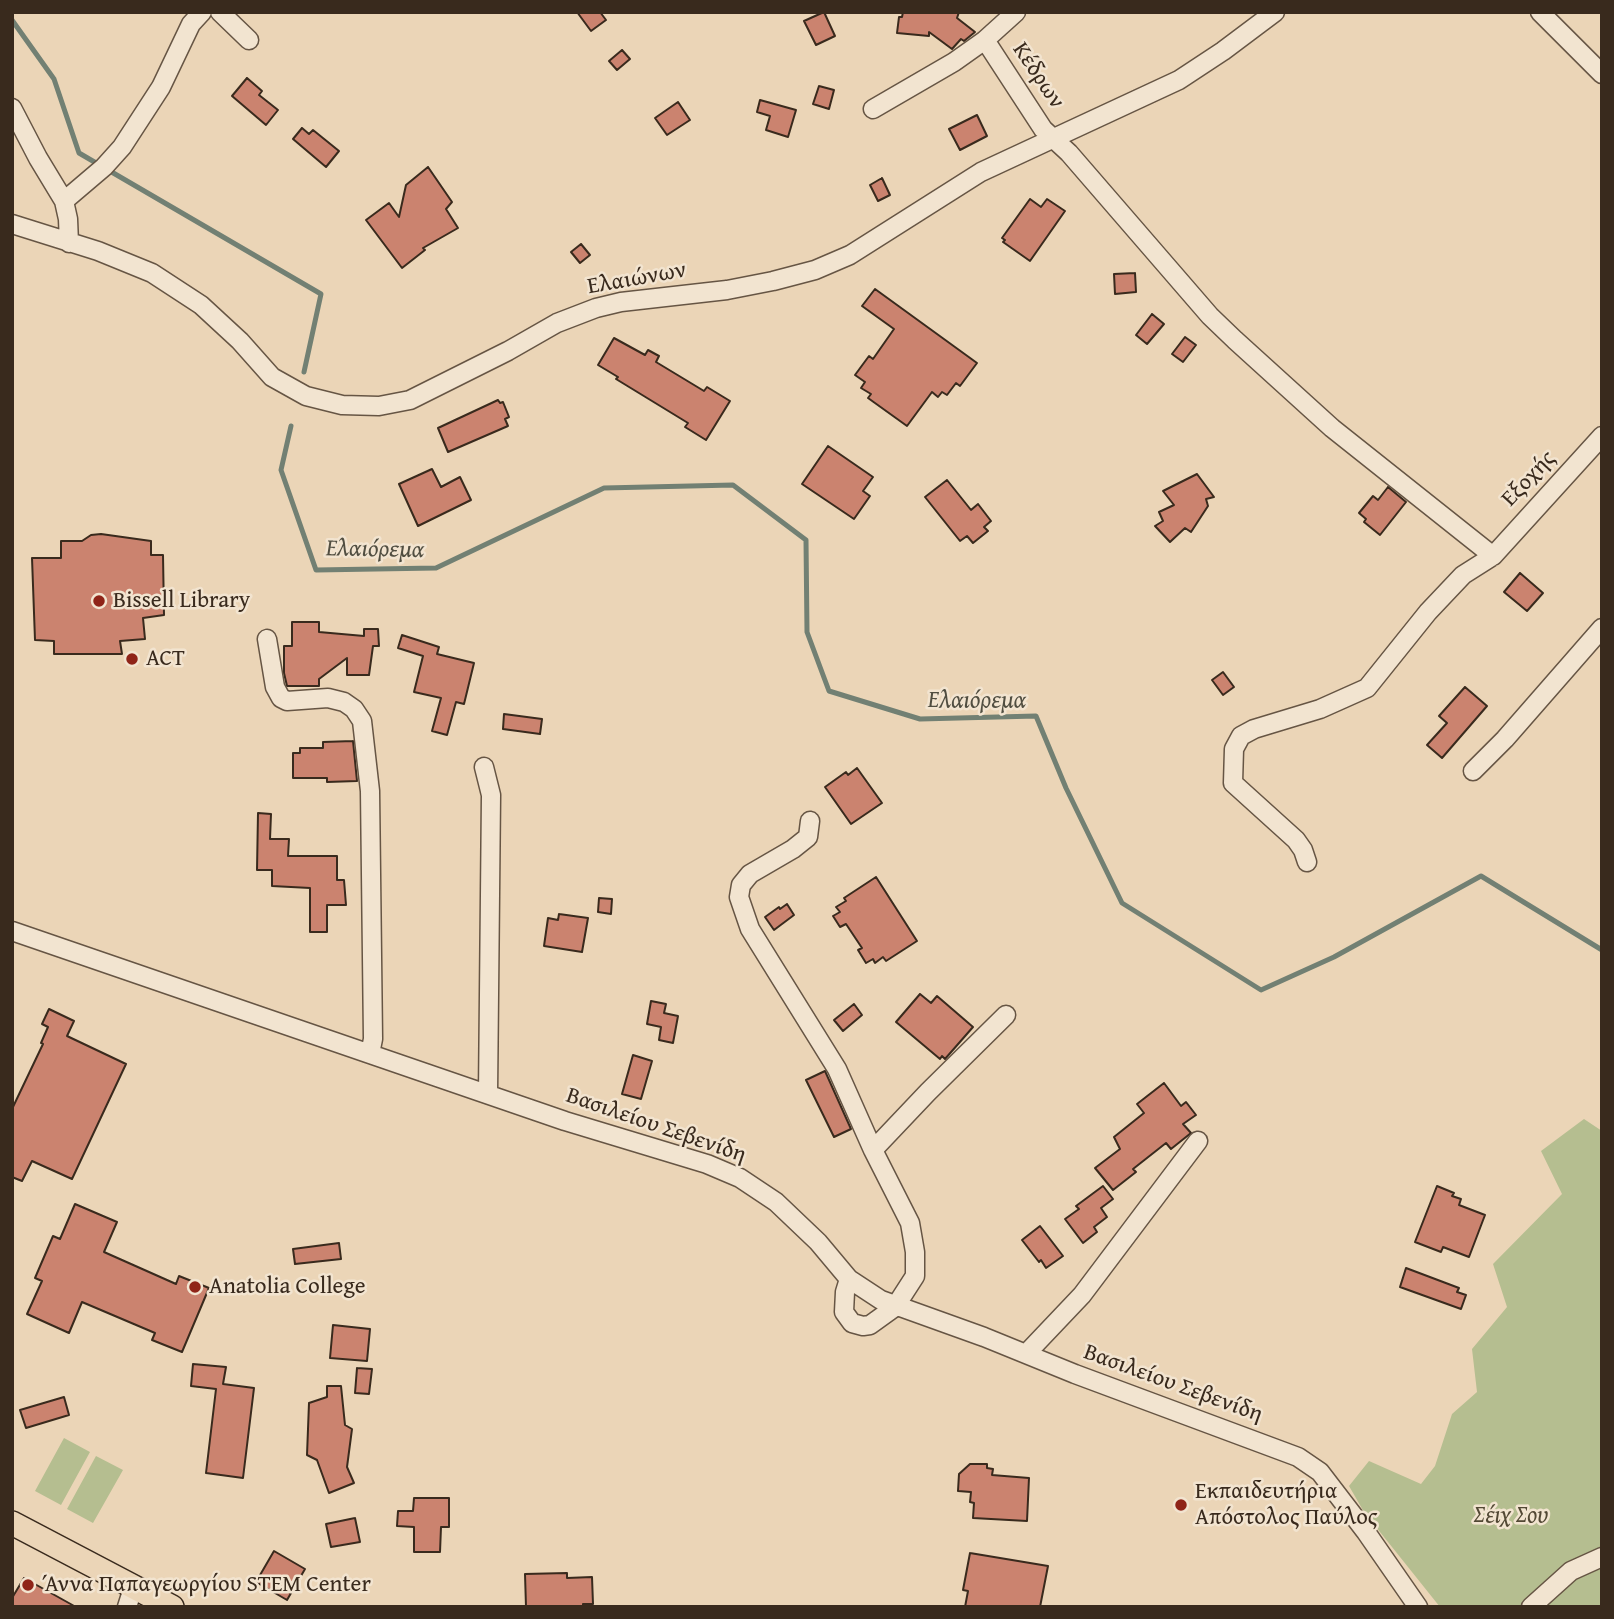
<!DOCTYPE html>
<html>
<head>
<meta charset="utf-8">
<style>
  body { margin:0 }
  #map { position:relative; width:1614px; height:1619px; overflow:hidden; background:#ebd5b7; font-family:"Gentium Book Plus",serif }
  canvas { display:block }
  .frame { position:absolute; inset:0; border:14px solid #392a1d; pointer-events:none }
</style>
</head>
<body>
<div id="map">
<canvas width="1614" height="1619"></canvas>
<div class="frame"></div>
</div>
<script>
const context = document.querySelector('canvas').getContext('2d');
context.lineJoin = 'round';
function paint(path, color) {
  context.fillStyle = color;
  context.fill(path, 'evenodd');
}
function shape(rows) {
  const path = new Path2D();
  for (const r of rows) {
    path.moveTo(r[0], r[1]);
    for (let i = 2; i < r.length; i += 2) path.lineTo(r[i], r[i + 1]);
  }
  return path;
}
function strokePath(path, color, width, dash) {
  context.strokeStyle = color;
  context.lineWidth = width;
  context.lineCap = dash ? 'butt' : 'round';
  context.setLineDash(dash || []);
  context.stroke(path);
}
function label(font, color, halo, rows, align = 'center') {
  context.font = font + ' "Gentium Book Plus",serif';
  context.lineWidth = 5;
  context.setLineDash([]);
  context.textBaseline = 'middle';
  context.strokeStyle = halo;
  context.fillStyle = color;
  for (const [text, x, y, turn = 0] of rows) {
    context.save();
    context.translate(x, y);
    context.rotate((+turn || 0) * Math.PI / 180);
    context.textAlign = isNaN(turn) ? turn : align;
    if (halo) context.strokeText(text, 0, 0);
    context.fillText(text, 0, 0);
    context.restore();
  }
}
paint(shape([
  [1584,1119,1602,1131,1602,1607,1440,1607,1364,1512,1349,1486,1369,1461,1421,1484,1435,1466,1452,1414,1477,1392,1472,1349,1507,1307,1493,1264,1562,1194,1541,1151],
  [64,1438,90,1452,61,1505,35,1491],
  [96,1456,123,1470,93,1523,67,1509]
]), '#b5be90');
strokePath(shape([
  [12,20,54,79,79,153,321,294,304,372],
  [291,426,281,470,316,570,436,568,604,488,733,485,806,540,807,632,829,691,920,719,1036,716,1066,788,1122,903,1261,990,1334,957,1481,876,1602,950]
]), '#728073', 5);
const building = shape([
  [577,12,600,12,606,20,591,31,577,12],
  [824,12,835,36,816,45,804,21,824,12],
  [903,12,959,12,957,18,975,32,964,41,961,39,952,49,929,32,929,36,897,33,899,17,902,17,903,12],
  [622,50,630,59,617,70,609,61,622,50],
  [247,78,262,91,259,95,278,110,266,125,232,96,247,78],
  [819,86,834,90,829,109,813,104,819,86],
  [760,100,796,110,788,137,766,130,770,116,757,112,760,100],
  [678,102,690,120,667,135,655,118,678,102],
  [977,115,987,136,960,150,949,129,977,115],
  [302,128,309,134,313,130,339,151,326,167,293,139,302,128],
  [428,167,452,202,446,209,458,228,423,248,425,250,402,268,366,220,389,203,399,217,406,185,428,167],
  [882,178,890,195,878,201,870,185,882,178],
  [1030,199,1041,207,1047,199,1065,211,1030,261,1003,242,1005,240,1002,238,1030,199],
  [581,244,590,255,580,263,571,252,581,244],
  [1135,273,1136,292,1115,294,1114,274,1135,273],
  [875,289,977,363,960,386,956,383,947,395,942,392,938,397,932,392,907,426,868,398,871,394,861,388,865,382,855,375,869,356,873,359,894,329,862,306,875,289],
  [1152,314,1164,324,1147,344,1136,335,1152,314],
  [1185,337,1196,345,1183,362,1172,354,1185,337],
  [614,338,645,355,648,350,659,356,656,362,704,391,707,387,730,401,706,440,685,427,688,423,616,379,618,377,598,365,614,338],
  [498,400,500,403,503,402,509,417,505,419,508,426,448,452,438,428,498,400],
  [828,446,873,477,863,491,870,496,854,519,802,484,828,446],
  [432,469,441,487,460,477,471,500,418,526,399,484,432,469],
  [1197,474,1214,497,1206,499,1208,506,1191,532,1185,528,1170,542,1155,526,1163,521,1159,512,1174,505,1163,491,1197,474],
  [947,480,971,510,978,504,991,521,984,527,988,531,973,543,967,536,960,541,925,497,947,480],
  [1388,487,1406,502,1380,535,1364,522,1366,519,1359,513,1373,496,1378,500,1388,487],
  [101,534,151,541,151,555,163,555,164,615,143,618,145,639,120,641,122,654,54,654,54,641,35,640,32,558,61,558,61,541,82,541,91,535,101,534],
  [1520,573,1543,593,1527,611,1504,592,1520,573],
  [292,622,319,622,319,632,364,636,364,629,378,629,379,646,373,646,369,675,347,675,347,658,319,679,319,686,287,686,284,673,284,646,292,646,292,622],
  [402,635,439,647,437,654,474,663,464,704,456,702,447,735,432,731,441,698,414,692,423,656,398,648,402,635],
  [1223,672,1234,687,1223,695,1212,680,1223,672],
  [1465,687,1487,706,1442,758,1427,745,1447,723,1439,716,1465,687],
  [504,714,542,719,540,734,503,729,504,714],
  [353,741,357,781,327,782,327,778,293,778,293,753,300,753,300,748,323,748,323,742,353,741],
  [857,768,882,803,851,824,825,787,846,772,848,775,857,768],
  [258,813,271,814,270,839,289,839,288,856,337,856,337,880,344,880,346,905,327,905,327,932,310,932,310,888,272,886,272,870,257,870,258,813],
  [876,877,917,941,886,961,883,957,875,963,873,959,866,963,858,950,862,948,846,924,840,927,833,916,840,912,836,907,846,901,844,898,876,877],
  [599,898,612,899,611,914,598,912,599,898],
  [787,904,794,915,774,930,765,917,779,907,780,909,787,904],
  [559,914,588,918,582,952,544,946,548,918,558,920,559,914],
  [920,994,931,1003,937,996,973,1027,945,1059,942,1056,940,1059,896,1022,920,994],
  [651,1001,666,1004,664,1013,678,1016,673,1043,659,1040,661,1027,647,1024,651,1001],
  [854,1004,862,1015,843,1031,834,1020,854,1004],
  [49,1009,74,1021,67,1036,126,1064,72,1179,32,1161,22,1181,12,1177,12,1109,43,1044,41,1043,48,1027,42,1024,49,1009],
  [633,1055,652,1061,641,1099,622,1094,633,1055],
  [825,1071,851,1129,834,1137,806,1080,825,1071],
  [1164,1083,1181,1106,1186,1102,1196,1115,1183,1124,1191,1133,1171,1149,1166,1143,1133,1169,1136,1172,1113,1190,1095,1168,1120,1149,1114,1137,1144,1113,1137,1104,1164,1083],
  [1103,1186,1113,1199,1101,1208,1107,1217,1094,1227,1097,1232,1083,1243,1065,1219,1079,1209,1076,1206,1103,1186],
  [1437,1186,1454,1193,1452,1196,1461,1199,1459,1205,1485,1215,1469,1257,1443,1247,1441,1252,1415,1242,1437,1186],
  [75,1204,117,1222,104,1252,176,1284,179,1276,209,1288,182,1352,152,1340,155,1333,82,1302,69,1333,27,1314,42,1281,35,1278,53,1236,60,1239,75,1204],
  [1040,1226,1063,1256,1046,1268,1041,1260,1039,1262,1022,1240,1040,1226],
  [339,1243,341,1259,295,1264,293,1249,339,1243],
  [1406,1268,1459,1288,1457,1292,1466,1295,1461,1309,1400,1287,1406,1268],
  [333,1325,370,1329,367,1361,330,1358,333,1325],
  [193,1364,226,1367,223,1384,254,1388,243,1478,206,1473,216,1389,191,1386,193,1364],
  [357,1368,372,1369,369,1394,355,1393,357,1368],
  [327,1386,341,1386,345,1425,352,1429,347,1467,354,1483,329,1493,317,1460,307,1455,309,1403,327,1397,327,1386],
  [64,1397,69,1415,26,1428,20,1410,64,1397],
  [970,1464,987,1464,987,1468,993,1469,992,1475,1029,1478,1027,1521,973,1518,974,1503,970,1502,971,1492,958,1491,959,1474,970,1464],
  [414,1498,449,1498,449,1527,441,1527,440,1552,414,1552,414,1527,397,1526,398,1511,413,1511,414,1498],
  [355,1518,360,1542,331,1547,326,1524,355,1518],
  [274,1551,305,1569,287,1600,256,1582,274,1551],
  [970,1553,1048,1566,1040,1607,965,1607,968,1591,963,1590,970,1553],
  [567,1573,567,1578,592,1577,593,1604,583,1604,583,1607,526,1607,525,1574,567,1573],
  [24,1578,76,1607,12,1607,12,1598,24,1578]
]);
paint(building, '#cb836f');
strokePath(building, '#392a1d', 2);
const minor = shape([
  [220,12,249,40],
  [1016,12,985,40,1043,129,1069,153,1210,316,1235,340,1332,428,1493,556],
  [1540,12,1602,74],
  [12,108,38,158,64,201,68,219,69,243],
  [873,109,954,62,985,40],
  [64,201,104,167,122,147,161,87,191,24,202,12],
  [12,224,98,251,152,273,201,305,240,341,272,377,306,396,342,405,379,406,410,400,508,351,557,323,596,308,621,302,727,290,773,281,815,270,850,255,981,172,1179,80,1223,51,1275,12],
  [267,639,275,687,281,698,287,701,328,698,344,702,354,709,362,721,370,791,373,1039,370,1054],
  [484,767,491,795,488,1094],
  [1473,771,1505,739,1602,628],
  [810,821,808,837,793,849,750,874,741,885,739,897,750,929,837,1069,873,1150],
  [1307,862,1303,850,1296,840,1233,783,1234,749,1241,736,1254,729,1320,709,1367,688,1428,612,1463,575,1493,556,1602,436],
  [12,931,565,1121,707,1164,740,1178,776,1202,818,1242,849,1279,881,1300,984,1337,1075,1374,1298,1457,1320,1472,1366,1532,1418,1607],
  [849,1279,845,1292,844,1312,852,1323,863,1326,870,1325,895,1307,915,1276,915,1252,910,1223,873,1150,928,1092,1006,1015],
  [1026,1354,1082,1295,1198,1141],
  [127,1607,134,1585],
  [1531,1607,1571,1571,1602,1557]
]);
const major = shape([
  [12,1523,172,1607]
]);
strokePath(minor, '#654', 21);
strokePath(major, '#392a1d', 26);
strokePath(minor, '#f2e4d0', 18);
strokePath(major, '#ebd5b7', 23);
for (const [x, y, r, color] of [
  [99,601,7,"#8f2418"],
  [132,659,7,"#8f2418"],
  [195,1287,7,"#8f2418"],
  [1181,1505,7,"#8f2418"],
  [28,1585,7,"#8f2418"]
]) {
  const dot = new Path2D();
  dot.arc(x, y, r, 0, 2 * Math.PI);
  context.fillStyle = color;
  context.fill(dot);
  strokePath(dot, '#f2e4d0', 2.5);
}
label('23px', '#392a1d', '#f2e4d0', [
  ["Κέδρων",1038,76,56],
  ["Ελαιώνων",637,279,-10],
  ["Εξοχής",1529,479,-47],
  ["Βασιλείου Σεβενίδη",656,1126,19],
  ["Βασιλείου Σεβενίδη",1173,1384,20]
]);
label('23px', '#392a1d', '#f2e4d0', [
  ["Bissell Library",113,601],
  ["ACT",146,659],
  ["Anatolia College",209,1287],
  ["Εκπαιδευτήρια",1195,1492],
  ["Απόστολος Παύλος",1195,1518],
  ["Άννα Παπαγεωργίου STEM Center",42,1585]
], 'left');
label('italic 23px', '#524834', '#f2e4d0', [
  ["Σέιχ Σου",1511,1516]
]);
label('italic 24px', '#514e41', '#f2e4d0', [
  ["Ελαιόρεμα",375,550,1],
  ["Ελαιόρεμα",977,701]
]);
</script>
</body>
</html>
